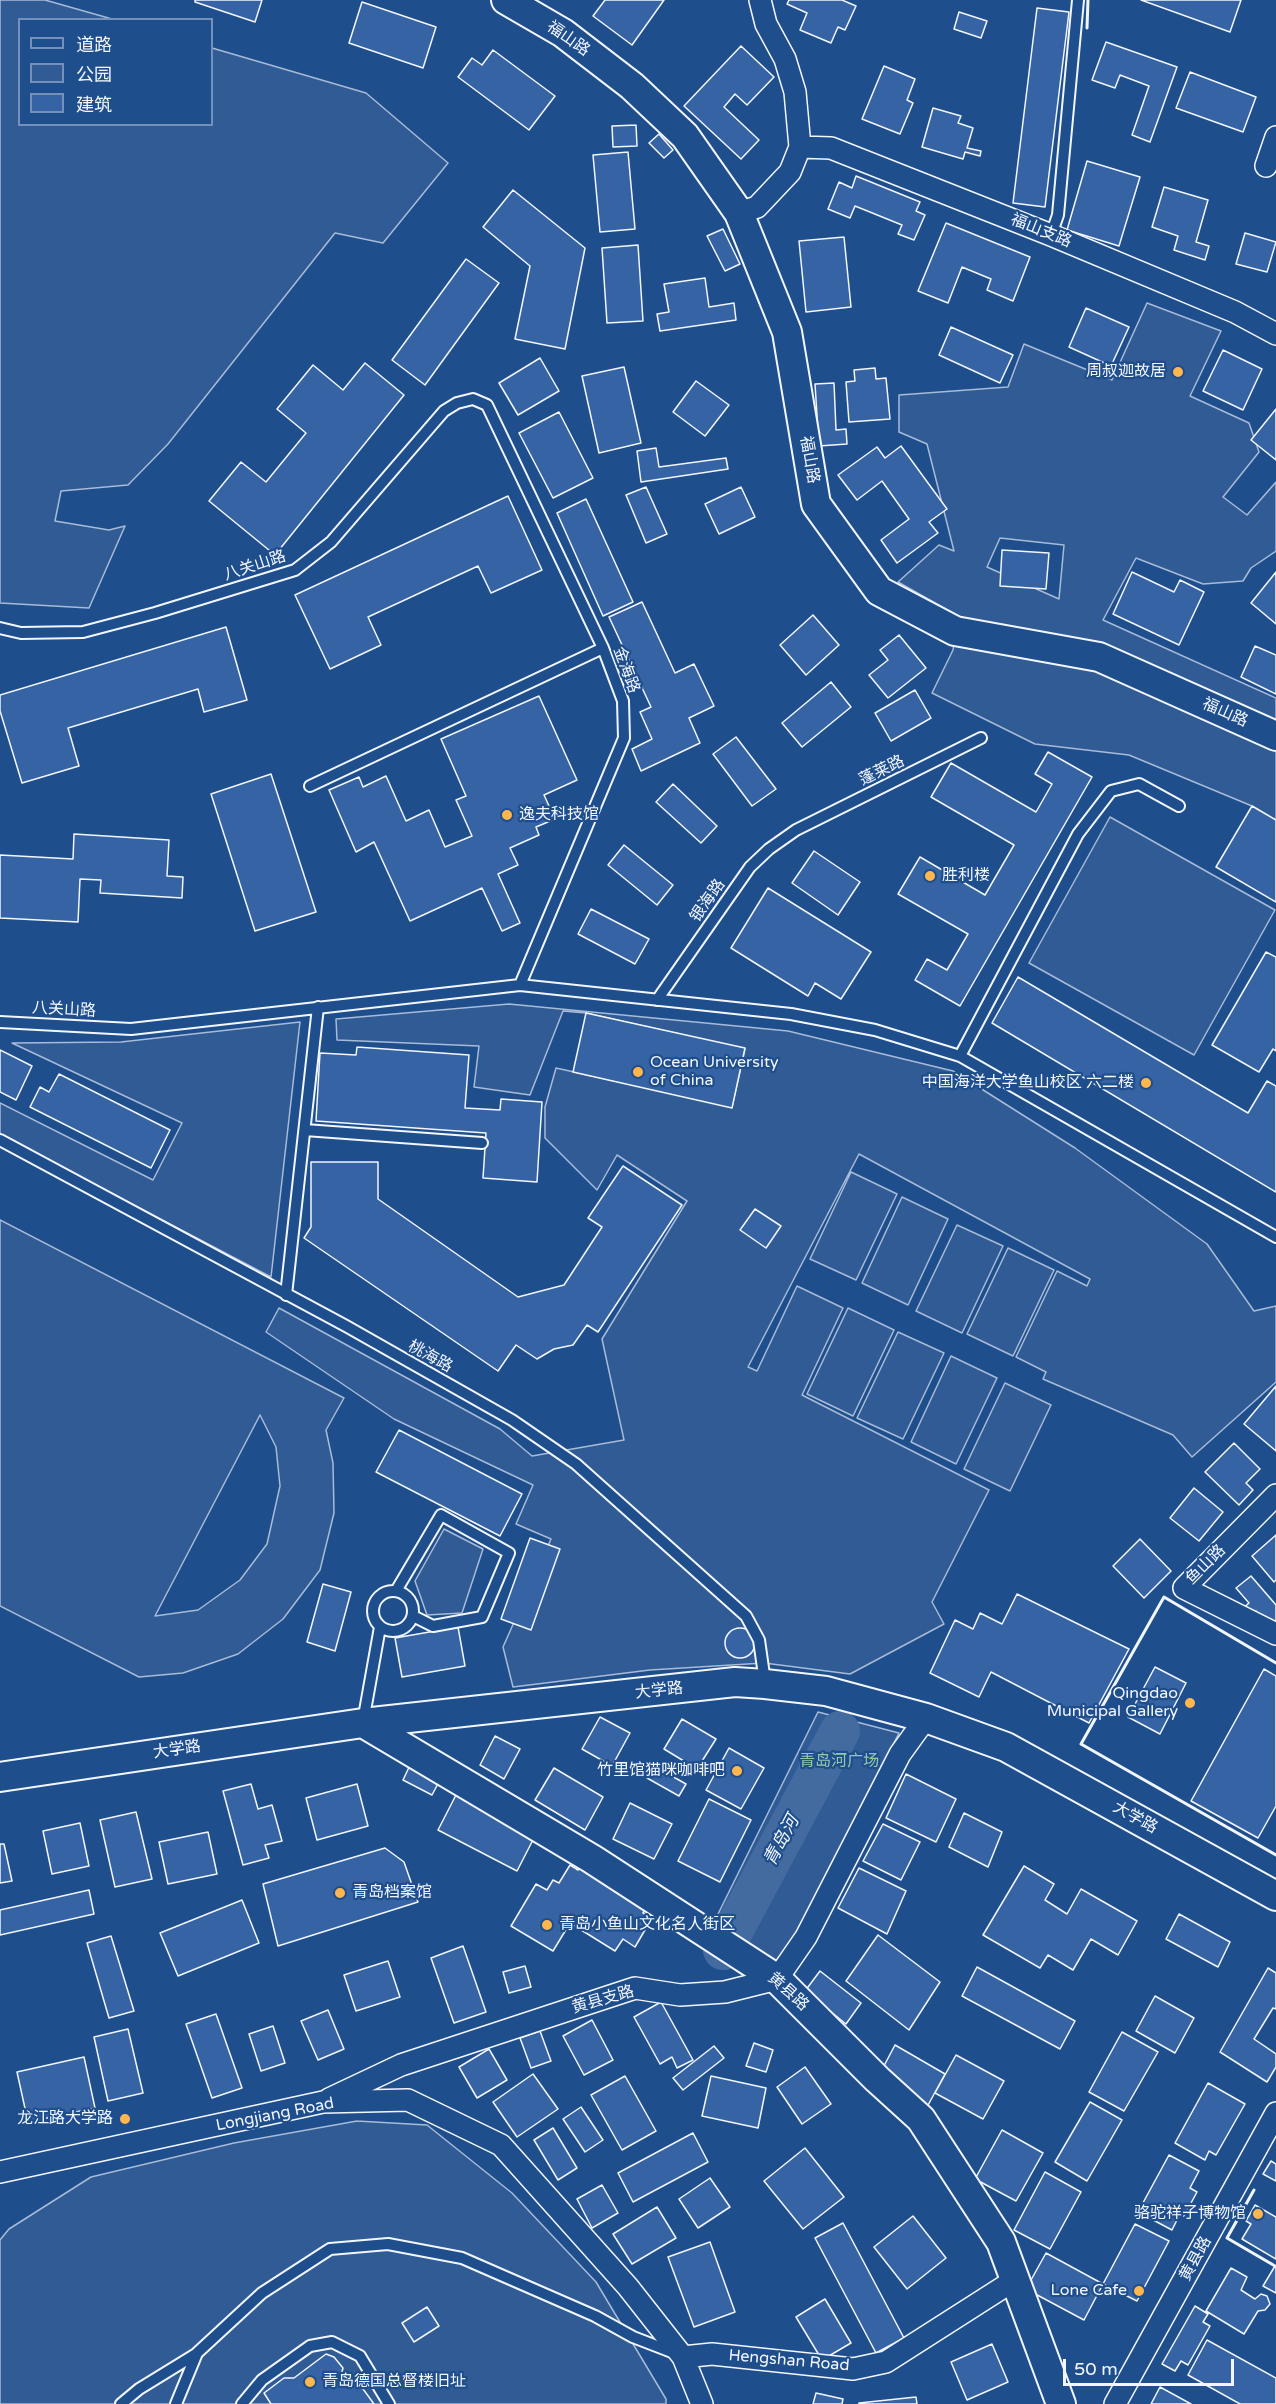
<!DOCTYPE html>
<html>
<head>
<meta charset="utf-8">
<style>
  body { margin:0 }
  #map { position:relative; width:1276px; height:2404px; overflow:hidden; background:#1f4e8c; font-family:"Varela Round","Noto Sans SC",sans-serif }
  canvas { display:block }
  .legend { position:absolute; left:18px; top:18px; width:195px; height:108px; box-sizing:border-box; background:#1f4e8c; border:2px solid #7391ba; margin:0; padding:8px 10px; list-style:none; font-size:18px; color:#f2f6ff }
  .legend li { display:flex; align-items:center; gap:12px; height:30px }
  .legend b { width:30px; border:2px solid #7391ba }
  .scale { position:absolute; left:1063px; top:2359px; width:171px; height:27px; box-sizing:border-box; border:3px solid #f2f6ff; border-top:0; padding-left:8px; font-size:18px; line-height:21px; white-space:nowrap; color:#f2f6ff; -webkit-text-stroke:4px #1f4e8c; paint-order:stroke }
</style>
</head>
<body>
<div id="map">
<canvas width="1276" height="2404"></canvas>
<ul class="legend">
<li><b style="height:8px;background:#1f4e8c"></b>道路</li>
<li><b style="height:16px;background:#305b95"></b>公园</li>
<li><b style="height:16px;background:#3563a3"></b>建筑</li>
</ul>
<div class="scale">50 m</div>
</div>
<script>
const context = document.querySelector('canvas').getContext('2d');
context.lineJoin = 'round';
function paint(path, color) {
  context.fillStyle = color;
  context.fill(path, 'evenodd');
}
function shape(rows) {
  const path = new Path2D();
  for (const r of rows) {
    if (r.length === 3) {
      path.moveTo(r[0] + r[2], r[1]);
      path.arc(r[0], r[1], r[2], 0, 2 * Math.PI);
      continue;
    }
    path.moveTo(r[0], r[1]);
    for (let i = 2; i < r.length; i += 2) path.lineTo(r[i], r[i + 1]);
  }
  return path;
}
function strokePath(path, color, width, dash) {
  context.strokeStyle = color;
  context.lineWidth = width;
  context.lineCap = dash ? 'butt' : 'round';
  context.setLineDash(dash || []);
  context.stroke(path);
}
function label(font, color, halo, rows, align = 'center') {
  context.font = font + ' "Varela Round","Noto Sans SC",sans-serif';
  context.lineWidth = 4.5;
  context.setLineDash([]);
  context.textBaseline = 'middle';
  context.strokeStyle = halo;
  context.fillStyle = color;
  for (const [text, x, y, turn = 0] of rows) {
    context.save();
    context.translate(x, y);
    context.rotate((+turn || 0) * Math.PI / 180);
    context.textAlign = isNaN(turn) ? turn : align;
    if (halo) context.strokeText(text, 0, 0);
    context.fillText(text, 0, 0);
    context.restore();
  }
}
const green = shape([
  [0,0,45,0,112,19,20,20,20,124,212,124,212,48,366,93,448,163,383,243,335,233,168,444,128,485,61,491,55,521,109,530,125,526,89,608,0,603,0,0],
  [1147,303,1221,331,1190,396,1249,423,1259,452,1223,497,1247,515,1276,482,1276,551,1251,568,1243,581,1203,584,1136,558,1103,620,1276,698,1276,820,1252,806,1129,755,1035,744,932,693,953,650,958,616,898,582,939,545,954,551,927,444,899,432,899,395,1008,387,1024,344,1112,380,1147,303],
  [1000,538,1064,545,1059,599,987,567,1000,538],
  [1110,817,1275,910,1194,1055,1029,963,1110,817],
  [509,1004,788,1031,953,1071,1075,1148,1207,1244,1254,1311,1276,1306,1276,1382,1192,1457,1173,1435,1043,1379,1046,1372,1016,1357,1057,1271,1087,1286,1090,1279,859,1154,748,1367,757,1371,797,1286,843,1308,802,1395,989,1490,932,1602,944,1624,850,1674,764,1663,650,1670,513,1687,503,1647,551,1539,516,1524,533,1485,394,1419,266,1332,279,1308,500,1429,532,1456,624,1440,602,1339,687,1201,617,1155,597,1190,545,1138,545,1107,556,1068,732,1107,745,1049,586,1013,563,1011,530,1095,474,1087,479,1046,337,1040,336,1019,509,1004],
  [300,1022,271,1277,0,1135,0,1103,153,1180,182,1123,12,1043,121,1042,300,1022],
  [851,1172,897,1194,856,1280,810,1259,851,1172],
  [902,1197,948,1219,908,1305,862,1283,902,1197],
  [0,1220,344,1398,326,1430,333,1463,334,1513,320,1570,283,1619,238,1654,183,1673,139,1677,0,1606,0,1220],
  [260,1415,276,1447,280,1486,267,1544,240,1580,198,1610,155,1616,260,1415],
  [957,1225,1003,1246,962,1333,916,1311,957,1225],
  [1008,1248,1054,1270,1013,1356,967,1334,1008,1248],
  [848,1308,894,1330,853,1416,807,1394,848,1308],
  [898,1332,944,1353,903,1439,857,1418,898,1332],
  [951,1356,997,1378,956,1464,911,1442,951,1356],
  [1005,1383,1051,1405,1010,1491,964,1469,1005,1383],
  [444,1529,483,1549,462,1613,427,1615,415,1581,444,1529],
  [818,1712,899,1733,798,1931,775,1970,718,1914,818,1712],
  [357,2121,427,2125,512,2193,596,2282,666,2399,666,2404,0,2404,0,2240,9,2229,91,2177,234,2143,357,2121]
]);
paint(green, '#305b95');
strokePath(green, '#a8bbd7', 1.5);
strokePath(shape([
  [723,1950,840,1731]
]), '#446ba0', 40);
const building = shape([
  [195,0,262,0,255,22,195,2,195,0],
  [605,0,664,0,632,45,593,16,605,0],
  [789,0,842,0,856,6,845,30,838,27,831,43,800,30,807,13,787,4,789,0],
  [1141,0,1241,0,1230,32,1141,0],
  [362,2,436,27,423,68,349,43,362,2],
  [1037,8,1069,12,1045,207,1013,203,1037,8],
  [959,12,987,21,981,38,954,29,959,12],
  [1106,42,1177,67,1150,142,1132,135,1149,86,1120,75,1115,88,1092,80,1106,42],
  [741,46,774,77,747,105,735,94,724,107,759,140,741,159,684,106,741,46],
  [493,50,555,96,529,130,458,77,472,58,482,65,493,50],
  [884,66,915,79,907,100,913,103,900,134,862,119,884,66],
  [1190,72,1256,97,1243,132,1176,108,1190,72],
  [933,108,961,116,958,123,973,128,967,148,981,151,980,156,965,152,963,159,922,147,933,108],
  [636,125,637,146,613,147,612,126,636,125],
  [659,134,673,150,664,158,649,143,659,134],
  [628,152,635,229,600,232,593,155,628,152],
  [1087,161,1140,177,1119,246,1067,230,1087,161],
  [856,176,920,202,916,211,925,215,914,240,898,234,902,225,855,206,850,218,828,209,839,182,852,188,856,176],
  [1164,187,1208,200,1196,242,1209,246,1205,260,1174,250,1178,236,1152,227,1164,187],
  [513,190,585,248,565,349,515,339,530,266,483,227,513,190],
  [946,223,1030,257,1013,301,987,290,991,279,962,267,948,303,918,291,946,223],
  [723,229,740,264,725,271,707,236,723,229],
  [1245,233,1276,242,1267,272,1236,264,1245,233],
  [844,237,851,307,806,312,799,241,844,237],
  [638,245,643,321,607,323,602,248,638,245],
  [466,259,499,283,425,385,392,360,466,259],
  [705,278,709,307,734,303,736,320,660,331,657,314,669,312,664,284,705,278],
  [1086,308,1129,327,1111,366,1069,347,1086,308],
  [951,327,1013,355,1000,383,939,355,951,327],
  [1223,350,1262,369,1243,410,1203,391,1223,350],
  [540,358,559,391,518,415,499,383,540,358],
  [365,363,404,395,275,555,209,501,241,462,266,482,306,433,277,409,313,365,343,390,365,363],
  [624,367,641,443,599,453,582,376,624,367],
  [875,368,876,379,886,378,890,419,849,422,846,382,855,381,854,370,875,368],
  [696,381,729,405,705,436,673,412,696,381],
  [834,383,836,430,846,429,847,444,819,446,815,384,834,383],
  [1276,409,1276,460,1251,440,1276,409],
  [559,412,593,478,553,498,519,433,559,412],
  [901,446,947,509,929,522,938,533,897,563,881,540,909,519,882,481,857,500,838,475,877,447,885,458,901,446],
  [656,448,659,467,726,458,728,469,641,482,637,451,656,448],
  [646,487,667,534,646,543,626,495,646,487],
  [741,487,755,517,719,534,705,504,741,487],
  [508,496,542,570,491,593,478,566,368,617,381,645,330,669,295,595,508,496],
  [586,499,633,602,603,616,557,513,586,499],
  [1002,550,1049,553,1046,589,1000,586,1002,550],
  [1132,572,1174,592,1180,580,1204,592,1179,645,1113,614,1132,572],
  [1276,572,1276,624,1251,603,1276,572],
  [642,602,675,673,694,664,714,706,689,718,700,743,641,771,632,749,652,739,640,712,651,707,609,617,642,602],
  [813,615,839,645,806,675,780,645,813,615],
  [226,627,247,700,204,712,198,689,68,728,79,766,22,783,0,711,0,695,226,627],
  [899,635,926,668,888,698,869,675,888,660,880,650,899,635],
  [1255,646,1276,655,1276,694,1241,677,1255,646],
  [831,682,851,707,802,747,782,723,831,682],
  [915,690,931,718,891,741,875,713,915,690],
  [539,696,577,780,544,795,555,819,536,827,539,835,510,848,518,865,498,874,520,923,502,931,482,888,410,921,374,842,356,852,329,790,359,777,363,787,386,776,406,821,429,810,445,847,472,836,456,800,466,796,441,739,539,696],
  [736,737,776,789,752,806,713,754,736,737],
  [1048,752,1092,777,960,1006,915,980,927,959,947,970,968,934,898,894,920,857,985,895,1014,845,931,797,951,763,1036,812,1052,784,1035,774,1048,752],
  [271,774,316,912,255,931,211,794,271,774],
  [673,784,717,826,701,843,656,802,673,784],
  [1252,806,1276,820,1276,902,1216,867,1252,806],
  [74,834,169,840,167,876,183,877,182,898,100,893,101,880,80,879,78,922,0,918,0,855,73,859,74,834],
  [624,845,673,885,657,905,608,865,624,845],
  [814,851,860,882,838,915,792,883,814,851],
  [768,888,871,952,841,999,815,983,808,996,731,948,768,888],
  [591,909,649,939,635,964,578,934,591,909],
  [1266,952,1276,957,1276,1051,1273,1049,1259,1072,1212,1045,1266,952],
  [1018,977,1248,1113,1267,1081,1276,1086,1276,1192,992,1023,1018,977],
  [586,1013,745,1048,732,1108,573,1072,586,1013],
  [357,1047,469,1055,465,1108,500,1110,501,1099,542,1102,537,1182,483,1178,486,1133,316,1121,320,1053,356,1055,357,1047],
  [0,1050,32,1066,16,1100,0,1092,0,1050],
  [59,1074,170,1130,151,1168,30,1107,40,1087,49,1092,59,1074],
  [311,1162,378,1162,378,1199,518,1297,564,1285,602,1227,588,1218,623,1166,682,1205,598,1332,587,1325,573,1345,554,1349,537,1359,516,1345,498,1371,304,1238,311,1227,311,1162],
  [755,1209,781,1226,766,1248,740,1230,755,1209],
  [1276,1386,1276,1451,1244,1424,1276,1386],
  [399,1430,522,1494,500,1536,376,1472,399,1430],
  [1234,1443,1260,1469,1246,1483,1253,1490,1239,1505,1205,1472,1234,1443],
  [1194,1488,1223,1512,1199,1541,1170,1518,1194,1488],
  [1276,1535,1276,1580,1274,1582,1252,1556,1276,1535],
  [530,1538,560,1549,531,1630,501,1619,530,1538],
  [1140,1539,1171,1571,1144,1598,1113,1566,1140,1539],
  [1251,1576,1276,1605,1276,1630,1274,1632,1256,1611,1248,1618,1241,1610,1249,1603,1236,1588,1251,1576],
  [323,1584,351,1592,335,1651,307,1642,323,1584],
  [1017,1594,1129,1649,1089,1723,991,1672,979,1697,930,1673,955,1620,973,1629,980,1613,1002,1624,1017,1594],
  [458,1627,465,1666,402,1677,395,1638,458,1627],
  [740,1643,15],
  [1155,1667,1186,1683,1160,1734,1128,1717,1155,1667],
  [1264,1669,1276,1676,1276,1806,1258,1838,1191,1801,1264,1669],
  [600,1717,630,1733,612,1766,582,1749,600,1717],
  [682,1719,716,1739,697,1769,664,1749,682,1719],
  [495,1736,520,1749,504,1779,480,1765,495,1736],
  [729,1748,764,1768,741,1809,706,1790,729,1748],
  [411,1763,441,1778,432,1795,403,1780,411,1763],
  [654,1766,686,1784,679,1796,647,1778,654,1766],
  [554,1768,603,1797,585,1830,535,1800,554,1768],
  [906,1774,956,1799,936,1842,886,1818,906,1774],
  [251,1784,258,1809,272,1805,282,1841,265,1845,269,1858,243,1865,223,1791,251,1784],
  [357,1784,368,1826,317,1840,306,1798,357,1784],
  [456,1795,535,1836,517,1871,438,1830,456,1795],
  [709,1799,751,1820,720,1882,678,1861,709,1799],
  [630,1803,672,1824,654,1859,613,1839,630,1803],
  [136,1812,152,1879,115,1887,100,1820,136,1812],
  [964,1813,1002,1832,988,1867,949,1847,964,1813],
  [80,1823,89,1866,52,1874,43,1831,80,1823],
  [883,1824,920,1842,901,1880,863,1861,883,1824],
  [208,1832,217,1874,168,1884,159,1842,208,1832],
  [0,1844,4,1844,12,1881,0,1883,0,1844],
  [385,1848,404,1862,418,1902,278,1946,263,1884,385,1848],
  [581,1864,648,1905,643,1913,652,1918,635,1947,623,1939,615,1951,570,1923,553,1951,511,1926,536,1884,547,1890,553,1880,559,1883,570,1865,578,1870,581,1864],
  [1024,1866,1054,1884,1045,1900,1067,1914,1081,1889,1137,1921,1118,1955,1091,1939,1073,1970,1048,1955,1040,1968,983,1935,1024,1866],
  [859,1868,906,1891,887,1934,838,1908,859,1868],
  [89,1890,94,1914,0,1935,0,1910,89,1890],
  [242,1900,259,1943,178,1976,160,1933,242,1900],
  [1179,1914,1230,1942,1218,1967,1166,1939,1179,1914],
  [878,1935,940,1982,909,2030,846,1981,878,1935],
  [111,1936,134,2011,109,2018,87,1943,111,1936],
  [463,1946,486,2012,454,2023,431,1958,463,1946],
  [388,1961,400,1997,356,2011,344,1975,388,1961],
  [525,1966,531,1987,509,1993,503,1972,525,1966],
  [977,1967,1075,2021,1060,2049,962,1996,977,1967],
  [1268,1968,1276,1973,1276,2009,1273,2008,1254,2039,1276,2054,1276,2067,1267,2082,1220,2052,1268,1968],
  [820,1971,861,2003,846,2024,805,1991,820,1971],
  [1155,1996,1194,2018,1175,2053,1136,2031,1155,1996],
  [661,2002,693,2060,677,2068,672,2057,660,2064,634,2017,661,2002],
  [328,2010,344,2049,318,2060,301,2021,328,2010],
  [216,2014,242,2088,212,2098,186,2024,216,2014],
  [592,2020,613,2060,584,2075,563,2036,592,2020],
  [273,2026,285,2063,261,2071,249,2034,273,2026],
  [128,2029,143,2093,108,2101,94,2037,128,2029],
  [540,2031,551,2061,531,2068,520,2038,540,2031],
  [1122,2032,1158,2052,1124,2111,1089,2092,1122,2032],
  [754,2043,773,2050,766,2072,746,2066,754,2043],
  [895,2045,945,2074,927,2107,877,2079,895,2045],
  [714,2046,724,2058,683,2090,673,2078,714,2046],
  [489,2049,507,2080,477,2098,459,2067,489,2049],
  [956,2055,1004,2081,983,2119,935,2093,956,2055],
  [84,2057,95,2108,28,2122,17,2072,84,2057],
  [805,2067,831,2104,802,2124,777,2087,805,2067],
  [533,2074,558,2109,517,2137,493,2102,533,2074],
  [625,2076,656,2131,622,2150,591,2095,625,2076],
  [711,2076,766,2088,758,2128,702,2116,711,2076],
  [1208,2083,1245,2104,1216,2155,1209,2151,1205,2160,1175,2143,1208,2083],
  [1090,2102,1122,2120,1087,2181,1055,2162,1090,2102],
  [581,2107,603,2140,585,2152,563,2119,581,2107],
  [553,2128,577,2168,558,2180,534,2140,553,2128],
  [1002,2130,1043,2153,1016,2201,975,2179,1002,2130],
  [693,2133,708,2162,633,2202,618,2173,693,2133],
  [805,2148,844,2197,803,2229,764,2181,805,2148],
  [1169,2155,1199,2171,1190,2188,1197,2192,1184,2216,1180,2214,1172,2230,1138,2212,1169,2155],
  [1271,2161,1276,2164,1276,2181,1263,2174,1271,2161],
  [1045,2172,1081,2192,1050,2249,1014,2230,1045,2172],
  [710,2178,730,2207,698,2228,679,2199,710,2178],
  [602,2185,618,2213,592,2228,577,2199,602,2185],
  [1255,2205,1276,2217,1276,2259,1242,2239,1251,2224,1246,2221,1255,2205],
  [657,2207,676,2238,632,2264,613,2234,657,2207],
  [913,2216,946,2258,907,2289,874,2247,913,2216],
  [843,2223,904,2338,876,2353,815,2238,843,2223],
  [1135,2224,1169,2241,1137,2301,1103,2284,1135,2224],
  [710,2242,735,2312,694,2327,668,2257,710,2242],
  [1046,2253,1103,2284,1084,2320,1026,2289,1046,2253],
  [1275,2266,1276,2267,1276,2293,1263,2286,1275,2266],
  [1231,2268,1247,2277,1241,2290,1255,2299,1261,2294,1267,2296,1270,2304,1265,2310,1258,2311,1244,2334,1206,2311,1231,2268],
  [825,2299,851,2343,822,2360,796,2317,825,2299],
  [1195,2306,1208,2314,1203,2322,1210,2326,1188,2365,1181,2361,1175,2371,1162,2364,1195,2306],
  [427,2307,439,2326,414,2342,402,2323,427,2307],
  [1207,2340,1276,2378,1276,2404,1240,2404,1188,2375,1207,2340],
  [992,2344,1008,2382,967,2400,951,2362,992,2344],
  [326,2354,334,2357,343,2368,340,2379,344,2386,355,2378,374,2404,271,2404,264,2393,284,2378,294,2378,326,2354],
  [1160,2387,1191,2404,1151,2404,1160,2387],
  [816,2393,843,2399,842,2404,813,2404,816,2393],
  [916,2397,917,2404,859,2404,859,2403,916,2397]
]);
paint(building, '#3563a3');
strokePath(building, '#f2f6ff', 1.5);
const lane = shape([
  [1051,235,1058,215,1078,0],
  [0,628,21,633,83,632,155,613,295,570,331,542,444,411,457,403,473,399,487,405,603,648,623,701,624,738,520,985],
  [310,786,603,648],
  [657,1000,750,867,769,849,796,830,981,738],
  [0,1022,131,1029,520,985,791,1014,875,1030,960,1056,1276,1237],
  [960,1056,1078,834,1111,791,1139,784,1179,806],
  [305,1130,482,1143],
  [0,1140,346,1326,512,1420,576,1464,746,1616,759,1640,765,1682],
  [286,1295,318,1007],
  [393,1611,20],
  [396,1591,441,1515,509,1553,482,1617,433,1626,413,1616],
  [363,1722,380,1627],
  [121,2404,139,2389,196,2354],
  [176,2404,197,2353,262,2293,330,2249,388,2244,462,2258,595,2316,633,2337,677,2354],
  [242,2404,262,2380,310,2346,332,2342,360,2356,389,2404]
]);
const street = shape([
  [760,0,766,24,785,59,795,92,800,147],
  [1266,166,1276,137],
  [739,213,757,207,790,172,800,147,831,148,1051,235,1235,312,1276,334],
  [1276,1495,1184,1588,1276,1634],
  [329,2099,401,2065,635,1988,680,1995,725,1992,777,1979,806,1937,900,1754,926,1718],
  [0,2172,323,2102,408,2100,501,2145,628,2287,683,2357,702,2404],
  [683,2357,712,2354,853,2369,886,2362,1016,2279],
  [1115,2404,1276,2113]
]);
const secondary = shape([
  [506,0,563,33,632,86,685,136,739,213,787,332,816,504,879,591,955,631,1099,657,1276,736],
  [363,1723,592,1859,777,1979,877,2079,921,2119,1001,2242,1061,2404],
  [0,1777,363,1723,735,1682,765,1684,826,1691,926,1718,1006,1747,1276,1896]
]);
strokePath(lane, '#f2f6ff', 14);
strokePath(street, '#f2f6ff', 24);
strokePath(secondary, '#f2f6ff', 32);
strokePath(lane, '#1f4e8c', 10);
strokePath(street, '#1f4e8c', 21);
strokePath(secondary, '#1f4e8c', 28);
strokePath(shape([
  [1087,28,1088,0],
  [1276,1663,1164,1597,1081,1744,1276,1855],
  [1254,2190,1227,2238,1275,2266]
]), '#f2f6ff', 3);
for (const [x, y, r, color] of [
  [1178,372,6,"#ffb74d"],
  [507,815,6,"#ffb74d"],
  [930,876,6,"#ffb74d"],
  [638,1072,6,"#ffb74d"],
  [1146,1083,6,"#ffb74d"],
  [1190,1703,6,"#ffb74d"],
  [737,1771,6,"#ffb74d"],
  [340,1893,6,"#ffb74d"],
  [547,1925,6,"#ffb74d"],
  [125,2119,6,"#ffb74d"],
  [1258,2214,6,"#ffb74d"],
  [1139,2291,6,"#ffb74d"],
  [310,2382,6,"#ffb74d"]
]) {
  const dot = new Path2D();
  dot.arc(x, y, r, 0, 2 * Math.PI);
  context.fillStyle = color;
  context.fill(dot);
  strokePath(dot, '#1f4e8c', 2);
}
label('16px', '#f2f6ff', '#1f4e8c', [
  ["福山路",568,39,35],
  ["福山支路",1041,231,22],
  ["福山路",809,460,80],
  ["八关山路",255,566,-18],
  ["金海路",626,670,70],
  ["福山路",1225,713,24],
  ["蓬莱路",882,771,-26],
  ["银海路",708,901,-55],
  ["八关山路",64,1010,3],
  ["桃海路",430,1357,29],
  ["鱼山路",1206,1565,-45],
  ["大学路",659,1691,-6],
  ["大学路",177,1750,-8],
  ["大学路",1135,1818,29],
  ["黄县路",788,1992,42],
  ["黄县支路",603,2000,-16],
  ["Longjiang Road",275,2115,-11],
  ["黄县路",1196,2259,-61],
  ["Hengshan Road",789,2361,5]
]);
label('16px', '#f2f6ff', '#1f4e8c', [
  ["周叔迦故居",1166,372],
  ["逸夫科技馆",519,815,"left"],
  ["胜利楼",942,876,"left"],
  ["Ocean University",650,1063,"left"],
  ["of China",650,1081,"left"],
  ["中国海洋大学鱼山校区 六二楼",1134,1083],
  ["Qingdao",1178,1694],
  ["Municipal Gallery",1178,1712],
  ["竹里馆猫咪咖啡吧",725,1771],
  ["青岛档案馆",352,1893,"left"],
  ["青岛小鱼山文化名人街区",559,1925,"left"],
  ["龙江路大学路",113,2119],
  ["骆驼祥子博物馆",1246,2214],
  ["Lone Cafe",1127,2291],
  ["青岛德国总督楼旧址",322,2382,"left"]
], 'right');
label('16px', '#97c8a6', '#1f4e8c', [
  ["青岛河广场",839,1762]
]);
label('italic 18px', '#f2f6ff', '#1f4e8c', [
  ["青岛河",782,1841,-62]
]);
</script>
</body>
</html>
